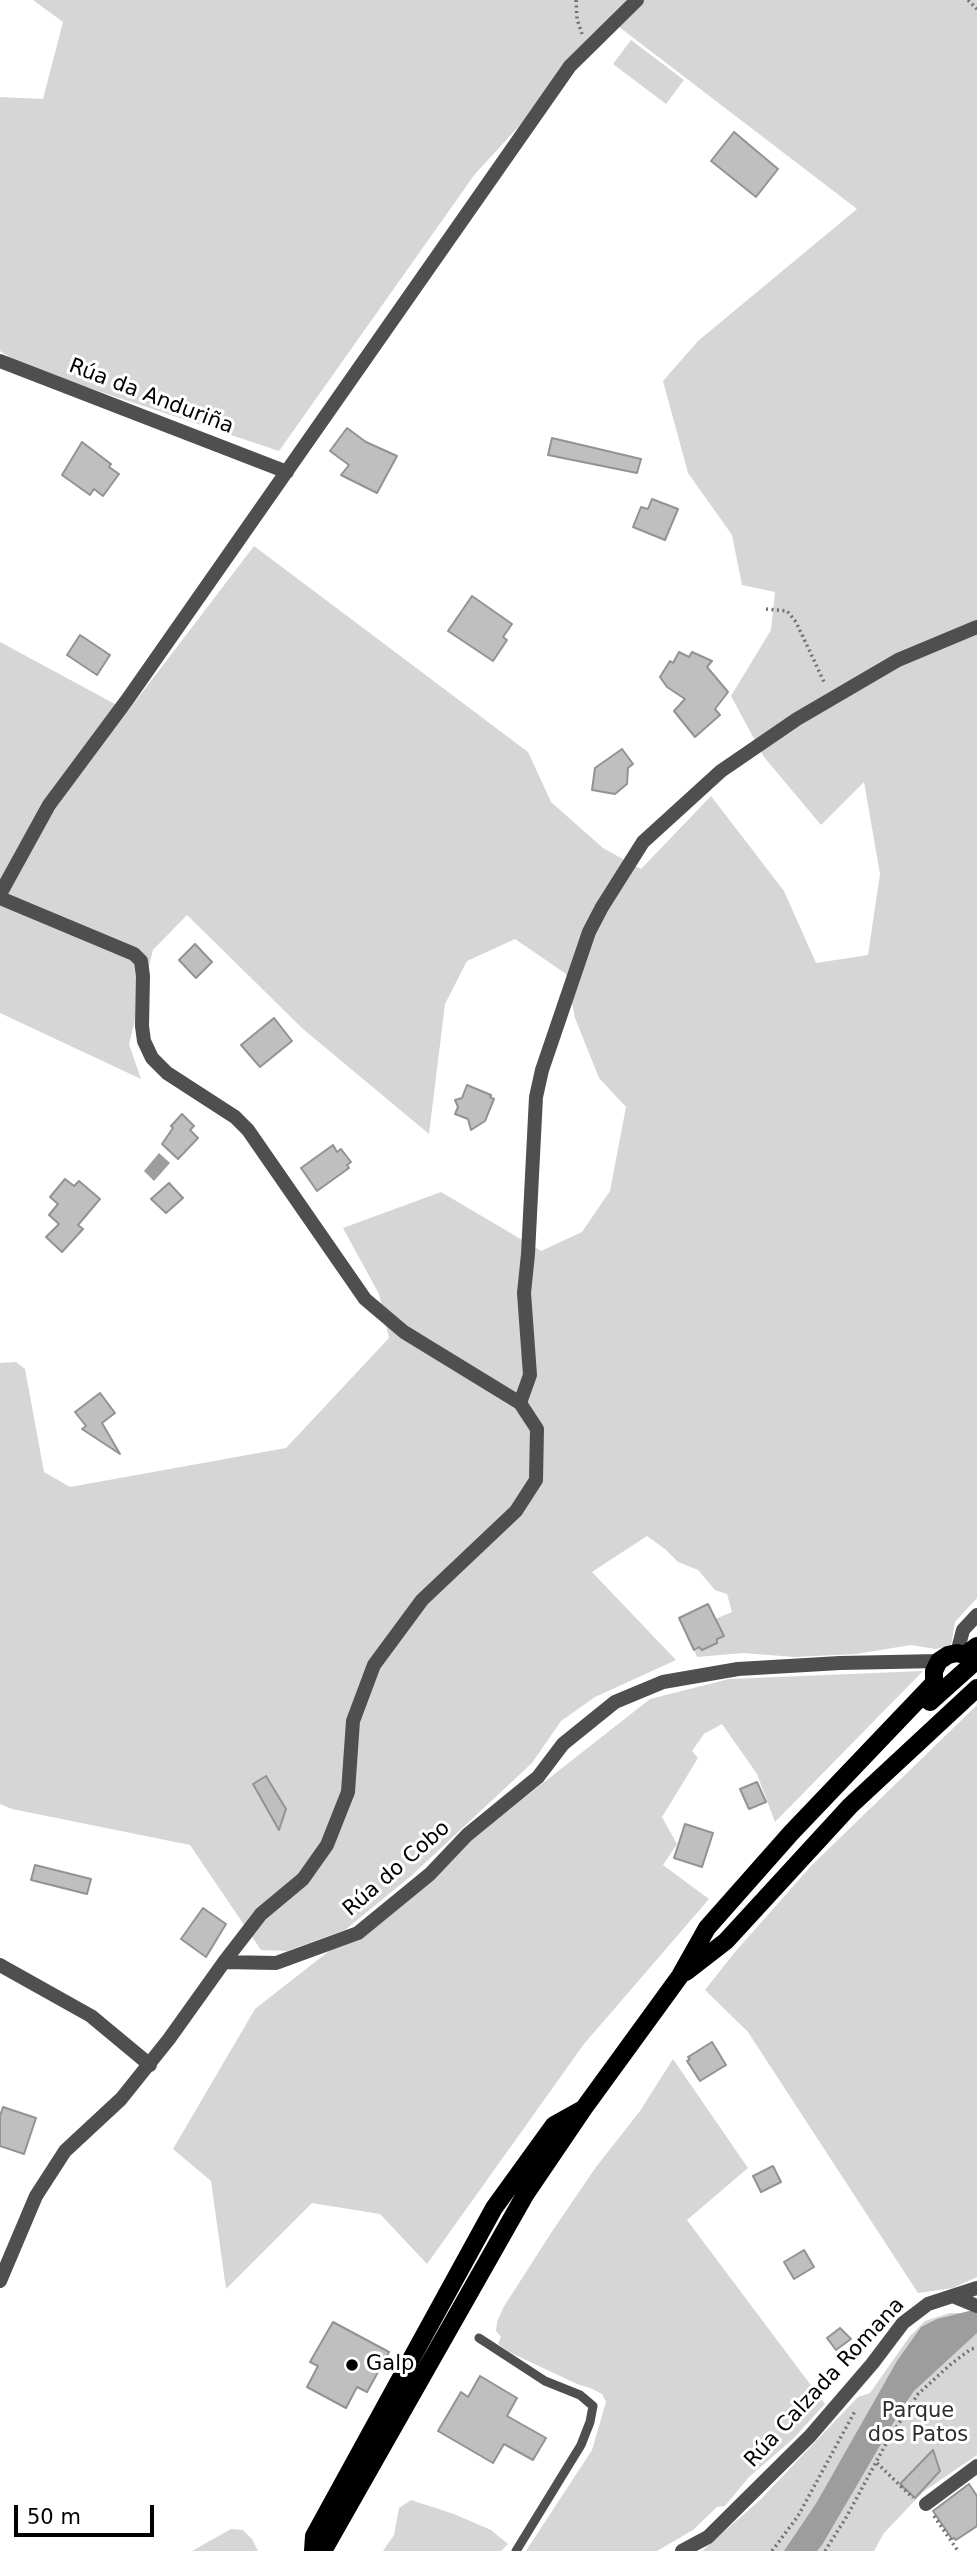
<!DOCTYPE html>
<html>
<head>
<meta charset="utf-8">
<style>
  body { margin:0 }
  #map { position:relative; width:977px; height:2551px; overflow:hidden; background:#fff; font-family:"DejaVu Sans",sans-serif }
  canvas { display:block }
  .scale { position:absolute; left:14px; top:2505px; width:140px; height:32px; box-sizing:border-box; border:4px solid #000; border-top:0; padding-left:9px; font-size:21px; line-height:24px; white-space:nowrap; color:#000; -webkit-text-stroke:5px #fff; paint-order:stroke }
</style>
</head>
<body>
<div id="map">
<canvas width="977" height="2551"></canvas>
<div class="scale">50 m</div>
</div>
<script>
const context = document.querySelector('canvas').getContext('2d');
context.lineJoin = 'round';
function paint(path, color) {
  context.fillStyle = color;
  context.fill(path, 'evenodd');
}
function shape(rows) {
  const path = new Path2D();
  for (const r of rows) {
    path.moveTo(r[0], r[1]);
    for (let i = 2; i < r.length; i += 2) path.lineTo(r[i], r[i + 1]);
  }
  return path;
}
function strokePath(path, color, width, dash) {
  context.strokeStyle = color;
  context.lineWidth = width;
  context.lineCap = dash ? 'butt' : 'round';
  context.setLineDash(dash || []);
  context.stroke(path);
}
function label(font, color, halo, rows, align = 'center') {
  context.font = font + ' "DejaVu Sans",sans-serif';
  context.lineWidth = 6;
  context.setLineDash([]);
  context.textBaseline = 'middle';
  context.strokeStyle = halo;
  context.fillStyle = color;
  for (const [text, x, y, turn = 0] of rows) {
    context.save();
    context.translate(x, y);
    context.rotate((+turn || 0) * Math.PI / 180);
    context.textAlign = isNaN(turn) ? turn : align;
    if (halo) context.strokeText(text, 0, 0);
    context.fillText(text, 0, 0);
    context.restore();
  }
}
paint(shape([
  [33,0,977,0,977,1598,955,1622,951,1646,935,1649,911,1645,856,1654,794,1657,743,1653,697,1657,694,1650,699,1647,702,1650,717,1643,717,1639,724,1636,715,1619,732,1612,727,1594,715,1590,698,1570,678,1562,665,1549,647,1536,592,1572,676,1660,595,1697,561,1721,532,1763,411,1876,345,1930,287,1951,261,1950,190,1845,12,1809,0,1804,0,1363,16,1362,25,1369,44,1472,70,1487,286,1448,389,1338,379,1294,343,1228,441,1192,541,1251,582,1232,610,1191,626,1107,599,1078,575,1018,566,974,515,939,467,961,445,1004,429,1134,303,1029,187,915,153,950,129,1044,141,1079,0,1013,0,642,128,711,254,546,528,752,551,802,603,848,641,869,711,796,784,891,816,963,868,955,880,874,864,782,821,825,764,757,731,696,771,630,775,592,742,585,732,535,688,473,663,381,698,341,857,209,614,23,475,174,279,451,26,367,0,351,0,97,43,99,63,22],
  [631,40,684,80,666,104,613,64],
  [923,1671,775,1822,757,1774,722,1724,704,1734,692,1751,698,1758,662,1817,677,1844,663,1865,709,1899,584,2044,427,2264,380,2214,312,2203,226,2289,211,2181,173,2149,255,2009,650,1699,729,1679],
  [977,1705,977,2277,953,2288,918,2293,748,2032,705,1990,735,1952,812,1865],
  [673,2059,748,2168,687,2220,825,2404,793,2439,749,2477,725,2506,717,2507,693,2530,657,2551,526,2551,592,2450,606,2402,602,2394,590,2388,577,2384,509,2352,498,2344,501,2337,496,2331,497,2322,503,2308,551,2233,596,2167,640,2111],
  [950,2313,962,2313,977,2319,977,2455,923,2492,884,2533,874,2551,702,2551,760,2500,858,2397,870,2393,910,2336,925,2321],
  [411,2500,454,2514,491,2530,508,2544,501,2551,383,2551,394,2535,399,2508],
  [231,2529,243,2530,252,2539,258,2551,192,2551]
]), '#d6d6d6');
paint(shape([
  [159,1153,170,1163,154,1181,144,1171],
  [977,2309,977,2333,914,2391,902,2408,822,2545,817,2551,784,2551,817,2502,897,2361,921,2327,937,2319]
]), '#9d9d9d');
const building = shape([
  [734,132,778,169,756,197,711,161,734,132],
  [347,428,366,442,397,456,377,493,341,475,349,465,330,451,347,428],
  [552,438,641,459,637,473,548,455,552,438],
  [82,442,111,464,109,467,119,474,103,496,94,489,90,495,62,475,82,442],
  [652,499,678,509,665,540,633,527,641,507,648,509,652,499],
  [472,596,512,624,503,637,507,640,493,661,448,631,472,596],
  [80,635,110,655,97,675,67,655,80,635],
  [679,652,689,657,692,652,712,661,707,667,728,692,715,709,720,715,695,737,674,711,685,699,667,687,660,677,670,661,673,663,679,652],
  [622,749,633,764,628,768,627,784,615,794,592,790,595,768,622,749],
  [195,944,212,962,196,978,179,960,195,944],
  [274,1018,292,1041,260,1067,241,1045,274,1018],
  [467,1085,491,1095,490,1097,494,1099,485,1121,471,1130,468,1119,455,1114,458,1107,455,1100,462,1098,467,1085],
  [182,1114,194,1126,190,1130,198,1138,178,1159,162,1144,173,1128,171,1126,182,1114],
  [333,1145,337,1152,341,1149,351,1162,347,1165,349,1168,317,1191,301,1168,333,1145],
  [65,1179,74,1186,79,1181,100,1199,78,1225,83,1229,62,1252,46,1237,59,1224,49,1215,58,1204,50,1197,65,1179],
  [169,1183,183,1198,166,1213,151,1199,169,1183],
  [100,1393,115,1413,102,1423,120,1454,82,1429,86,1426,75,1412,100,1393],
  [708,1604,724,1636,717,1639,717,1643,702,1650,699,1647,694,1650,679,1618,708,1604],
  [266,1776,286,1809,279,1830,253,1784,266,1776],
  [757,1782,766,1802,749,1809,740,1789,757,1782],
  [685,1824,713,1833,702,1867,674,1858,685,1824],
  [35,1865,91,1879,87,1894,31,1880,35,1865],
  [203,1908,226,1924,206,1957,181,1939,203,1908],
  [712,2042,726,2065,700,2081,687,2061,690,2059,688,2057,712,2042],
  [3,2107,36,2118,24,2154,0,2146,0,2116,3,2107],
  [773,2166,781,2182,761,2192,753,2176,773,2166],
  [804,2250,814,2267,794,2279,784,2262,804,2250],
  [333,2322,389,2352,367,2392,357,2387,346,2408,307,2387,318,2366,310,2362,333,2322],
  [840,2328,851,2339,836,2350,827,2338,840,2328],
  [480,2376,517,2398,507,2416,546,2438,533,2460,504,2444,493,2463,438,2431,461,2392,468,2397,480,2376],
  [933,2450,940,2471,915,2498,900,2484,933,2450],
  [969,2484,977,2496,977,2526,956,2540,954,2538,952,2539,933,2511,969,2484]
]);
paint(building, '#bfbfbf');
strokePath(building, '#939393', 2);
strokePath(shape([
  [576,0,577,19,582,34],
  [968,0,977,9],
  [766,609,787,611,796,622,825,684],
  [877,2463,913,2498],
  [934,2516,958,2551],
  [772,2551,798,2516,855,2411],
  [825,2551,847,2516,888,2440,918,2394,951,2364,971,2349,977,2348]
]), '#717171', 3.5, [2, 3.5]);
strokePath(shape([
  [479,2338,545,2381,580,2395,593,2406,590,2422,581,2445,516,2551]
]), '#4f4f4f', 9);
strokePath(shape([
  [0,361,287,472],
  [0,894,49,805,127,700,570,66,637,0],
  [0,898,134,954,141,961,143,976,142,1026,144,1041,152,1058,167,1073,235,1117,248,1130,365,1299,404,1332,520,1403,537,1429,536,1480,516,1511,422,1600,374,1665,353,1721,348,1792,327,1845,303,1879,261,1914,224,1962],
  [520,1403,530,1375,524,1293,528,1254,536,1097,542,1070,589,932,602,907,643,842,721,771,797,719,898,660,977,627],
  [957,1653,963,1630,977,1615],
  [0,1965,91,2016,150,2065],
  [0,2281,36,2196,65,2151,121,2099,169,2039,224,1962,276,1963,358,1933,430,1874,467,1835,538,1777,563,1744,615,1702,663,1682,738,1669,840,1663,939,1661],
  [955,2297,977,2306],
  [926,2504,977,2466],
  [682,2551,708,2537,810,2436,872,2364,903,2323,928,2304,977,2288]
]), '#4f4f4f', 14);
strokePath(shape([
  [930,1702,977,1660],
  [686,1972,726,1941,850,1806,977,1688],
  [313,2551,314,2536,494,2208,554,2125,581,2110],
  [323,2551,525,2195,584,2108,680,1976,707,1928,791,1833,934,1683,934,1671,939,1661,948,1655,957,1653,965,1655,977,1646]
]), '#000', 18);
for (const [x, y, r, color] of [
  [352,2365,7,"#000"]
]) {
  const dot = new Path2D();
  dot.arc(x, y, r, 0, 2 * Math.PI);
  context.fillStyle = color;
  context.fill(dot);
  strokePath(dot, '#fff', 2.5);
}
label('21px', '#000', '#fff', [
  ["Rúa da Anduriña",151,397,21],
  ["Rúa do Cobo",397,1869,-41],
  ["Rúa Calzada Romana",825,2383,-47]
]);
label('21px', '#000', '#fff', [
  ["Galp",366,2365]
], 'left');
label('21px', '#2d2d2d', '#fff', [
  ["Parque",918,2412],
  ["dos Patos",918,2436]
]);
</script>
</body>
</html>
